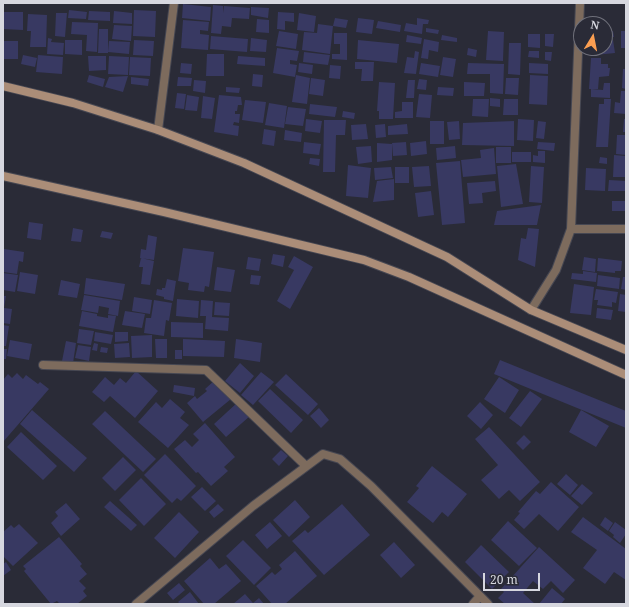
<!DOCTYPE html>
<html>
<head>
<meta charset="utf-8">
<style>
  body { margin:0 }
  #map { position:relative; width:629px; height:607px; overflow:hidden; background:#2a2b37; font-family:"Noto Serif",serif }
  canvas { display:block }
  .frame { position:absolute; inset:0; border:4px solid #d6d7df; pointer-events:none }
  .north { position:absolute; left:573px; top:16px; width:40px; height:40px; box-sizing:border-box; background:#2a2b37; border:1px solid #6f707a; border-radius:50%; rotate:10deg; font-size:11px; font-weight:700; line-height:16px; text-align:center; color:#d6d7df }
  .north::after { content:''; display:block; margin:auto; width:14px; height:18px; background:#fb9e51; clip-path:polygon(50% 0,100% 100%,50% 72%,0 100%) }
  .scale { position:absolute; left:483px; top:573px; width:57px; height:18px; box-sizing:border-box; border:2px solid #d6d7df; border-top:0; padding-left:5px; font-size:12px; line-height:14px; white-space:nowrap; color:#d6d7df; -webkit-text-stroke:3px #2a2b37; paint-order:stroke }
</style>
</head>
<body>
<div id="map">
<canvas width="629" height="607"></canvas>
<div class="frame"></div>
<div class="north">N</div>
<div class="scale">20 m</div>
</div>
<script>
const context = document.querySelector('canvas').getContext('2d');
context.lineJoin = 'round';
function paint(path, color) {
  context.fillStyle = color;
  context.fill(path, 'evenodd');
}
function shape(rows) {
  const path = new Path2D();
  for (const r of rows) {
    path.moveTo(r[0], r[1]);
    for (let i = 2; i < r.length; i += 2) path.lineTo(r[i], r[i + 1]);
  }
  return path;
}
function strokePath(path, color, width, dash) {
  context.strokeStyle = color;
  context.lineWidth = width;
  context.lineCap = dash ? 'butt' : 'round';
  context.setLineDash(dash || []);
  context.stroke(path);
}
paint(shape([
  [183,4,211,7,210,21,182,18],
  [213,5,223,6,223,13,224,6,250,8,249,19,232,18,231,27,222,26,221,34,211,33],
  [251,7,269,8,268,18,251,15],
  [69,10,87,12,86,19,68,18],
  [134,10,156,11,155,37,133,36],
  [89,11,110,12,110,21,88,20],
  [114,11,132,13,132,24,113,23],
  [3,12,23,12,23,30,3,29],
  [278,12,294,13,294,22,285,21,285,30,277,29],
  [56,13,67,13,65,37,55,36],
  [299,13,316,16,314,32,297,30],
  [28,14,47,15,46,47,30,47,31,31,27,31],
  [335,18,348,20,346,28,333,26,330,54,302,50,304,32,317,33,318,24,333,26],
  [358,18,374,20,372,34,356,32],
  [417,18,429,20,428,24,423,24,422,34,404,31,406,23,417,25],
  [257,19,269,20,269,33,256,32],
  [183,20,209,22,208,31,200,30,200,34,209,35,208,50,181,48],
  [378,21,401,25,400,32,376,28],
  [72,22,98,23,97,52,86,51,87,35,71,34],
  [114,25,132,26,131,41,112,39],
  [426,28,439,30,438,34,426,32],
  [99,29,108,29,108,53,98,53],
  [279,31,298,34,296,49,276,46],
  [488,31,504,32,503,61,486,60],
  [613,31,614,37,605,38,605,32],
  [621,31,626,31,626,48,621,48],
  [334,33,347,33,347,60,332,59,332,54,340,54,340,44,334,44],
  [528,34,540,34,540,48,528,47],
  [545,34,554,34,553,47,545,46],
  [407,35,422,38,421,44,406,42],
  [442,35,457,38,457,42,441,40],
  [211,36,248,39,247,52,210,49],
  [48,38,52,39,51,42,64,43,63,55,47,54],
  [251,38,267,40,266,52,250,51],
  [424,39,439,42,438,52,429,50,428,59,421,58],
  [65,40,82,40,82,55,65,54],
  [134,40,154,41,153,56,133,55],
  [358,40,399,44,397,63,357,59],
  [613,40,615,53,595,55,594,48,605,48,605,42],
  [3,41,18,41,18,59,3,59],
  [109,41,130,42,129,54,108,52],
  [509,43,521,43,520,75,508,74],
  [277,48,299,51,297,61,290,60,290,64,297,65,295,77,273,73],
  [468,48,477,50,476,57,467,55],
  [415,51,419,52,416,74,404,73,407,57,414,58],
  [529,51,539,51,539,58,528,57],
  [304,52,330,55,328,65,303,62],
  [545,52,552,52,551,61,545,60],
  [207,54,224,54,224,76,206,76],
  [23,55,37,58,35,67,21,64],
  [38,55,63,57,62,74,36,72],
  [88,56,106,56,106,70,89,71],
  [109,56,129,57,128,75,108,74],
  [238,56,265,58,265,66,237,64],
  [130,57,151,58,150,76,129,75],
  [443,57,456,59,453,77,440,75],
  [591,58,601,58,601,64,608,64,608,68,610,68,609,76,599,77,598,89,589,89],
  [355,62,374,62,373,81,361,81,362,69,355,69],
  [181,63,192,64,191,74,180,73],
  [299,63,313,65,312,74,298,72],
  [421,63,440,66,438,77,419,74],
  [468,63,504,64,503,94,490,93,490,74,467,74],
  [529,63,548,64,548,74,529,73],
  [330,65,341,66,340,79,329,78],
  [623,69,626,69,626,89,622,88],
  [253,74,263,75,262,87,252,86],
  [89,75,105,79,103,87,87,82],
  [296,75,310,78,307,104,292,102],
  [530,75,548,76,547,105,529,104],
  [128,76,123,92,105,87,109,77],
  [131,77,149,79,148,86,131,84],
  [178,77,192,78,191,86,177,86],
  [311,78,325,80,323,96,309,94],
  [506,78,519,78,518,95,505,94],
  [419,79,427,80,426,90,417,89],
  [194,80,206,81,205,93,193,91],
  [408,80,415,80,414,98,406,98],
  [379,82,395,83,393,119,379,119,379,111,377,111],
  [464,82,485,83,484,96,464,96],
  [604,83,610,83,610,98,591,97,591,89,603,90],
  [226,87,240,88,239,93,226,92],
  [438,87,454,88,453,96,437,95],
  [621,91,626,91,626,114,614,113,615,102,620,103],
  [177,93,186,94,184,109,175,108],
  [419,94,432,95,430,118,416,117],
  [187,95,199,97,197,111,185,110],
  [219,95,241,97,242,105,238,105,237,111,235,111,235,114,240,114,239,123,234,122,233,125,239,126,238,136,214,132],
  [203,96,215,98,212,119,201,118],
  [490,98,500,99,500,107,490,106],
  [473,99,489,99,488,117,472,116],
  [504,99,518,99,518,115,503,115],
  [604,99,611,99,608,147,596,147,599,104,604,104],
  [245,100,266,102,263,123,242,120],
  [402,102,413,102,413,118,395,118,395,112,402,111],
  [269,103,287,106,284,128,265,125],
  [310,104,337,107,335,117,309,114],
  [288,107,306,109,303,126,285,124],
  [343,111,355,113,354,119,342,117],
  [306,119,322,121,320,133,305,131],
  [518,119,534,120,533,141,517,140],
  [624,119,626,119,626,132,623,132],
  [324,120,346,120,345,135,336,135,335,172,323,172],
  [430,121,444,121,444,144,430,144],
  [459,121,460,139,449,140,447,122],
  [514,121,514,146,462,145,463,123],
  [538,121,546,122,544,139,536,138],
  [366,124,368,139,352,140,351,125],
  [385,124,386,137,376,138,375,125],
  [407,124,408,134,388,135,388,126],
  [264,129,276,131,274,146,262,144],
  [285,130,302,133,301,142,284,140],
  [617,135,626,135,626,155,616,154],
  [426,141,427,154,411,156,410,143],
  [304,142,321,144,319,155,303,153],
  [406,142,407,155,393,156,392,143],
  [538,142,555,143,554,151,537,149],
  [377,143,392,144,392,160,377,162],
  [371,146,372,162,358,164,356,147],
  [455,146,456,158,437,160,436,148],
  [496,147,511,147,511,163,496,163],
  [494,148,496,174,463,177,461,160,481,158,480,150],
  [538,151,545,151,545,163,533,162,533,155,538,156],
  [512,152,531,152,531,162,512,162],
  [614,155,626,156,626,177,613,177],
  [600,157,607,158,607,164,599,163],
  [310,158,320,159,319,166,309,164],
  [460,161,465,223,442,225,436,163],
  [516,164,523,204,501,207,497,166],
  [348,165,371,168,368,198,346,196],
  [429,166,431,186,414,187,412,167],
  [531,166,544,167,542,203,529,202],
  [391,167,393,178,375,180,374,168],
  [395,167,409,167,409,183,395,183],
  [586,168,606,169,605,191,585,190],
  [394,179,394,200,373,202,377,181],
  [609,180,626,181,626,191,608,191],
  [495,181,496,191,482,193,483,203,469,204,467,183],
  [431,191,434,215,418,217,415,193],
  [612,201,626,201,626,211,612,211],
  [541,205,537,225,494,225,497,211],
  [29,222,43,224,41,240,27,238],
  [73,228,83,230,81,242,71,241],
  [528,228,539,229,535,267,518,260,521,238,526,239],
  [102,231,113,233,111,239,100,237],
  [148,235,157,237,154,260,140,258,141,249,146,250],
  [183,248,214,252,209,287,205,286,204,292,188,290,189,283,178,281],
  [4,249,24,252,23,262,19,261,17,274,3,272,3,259,11,260,3,259],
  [273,254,285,256,283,267,271,264],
  [294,256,313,267,290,309,277,301,294,270,288,267],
  [248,257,261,259,259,271,246,269],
  [584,257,596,259,595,272,582,270],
  [141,258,154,261,150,285,141,284,143,267,139,267],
  [598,258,622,261,621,271,615,271,615,273,597,271],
  [217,267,235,270,231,292,214,290],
  [583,271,597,273,596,282,571,279,572,273,583,274],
  [20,272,38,275,35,294,17,291],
  [3,273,18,275,15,292,3,290],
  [251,275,261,276,259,285,250,284],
  [598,275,620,278,619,289,597,286],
  [623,277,626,277,626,290,621,289],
  [86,278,125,284,122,300,84,294],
  [167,279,176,281,173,301,164,299,164,297,156,295,157,289,162,290,162,288,165,288],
  [61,280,80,284,77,298,58,295],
  [574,284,594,287,591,315,570,313],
  [596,289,618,292,616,303,612,302,612,307,597,305,598,300,594,300],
  [620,294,626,295,626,312,618,311],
  [84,295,120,301,118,316,108,314,109,308,99,306,98,313,81,310],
  [3,296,6,296,4,308,12,309,10,324,3,323],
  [134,297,152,300,150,314,132,311],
  [177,299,199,301,198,318,176,316],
  [154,300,172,303,169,321,166,320,164,336,144,333,146,318,151,318],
  [201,300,213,301,212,317,229,318,228,331,205,329,206,316,200,316],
  [215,302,230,303,229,316,214,315],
  [597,308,613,310,611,320,596,318],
  [82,311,97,314,97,316,108,318,108,315,116,316,113,332,79,326],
  [125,311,145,314,142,328,122,325],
  [171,322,203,323,203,338,171,337],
  [3,325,9,326,6,346,3,346],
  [79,329,94,331,91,345,77,343],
  [95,332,113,335,111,344,94,341],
  [115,332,128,332,128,341,115,342],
  [152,335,152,357,132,358,131,336],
  [155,339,167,339,167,358,156,358],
  [183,339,225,341,224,357,183,356],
  [236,339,262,343,260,362,234,358],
  [10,340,32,344,29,360,7,356],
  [66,341,76,343,73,363,62,361],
  [94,343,98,344,97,351,92,350],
  [129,343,130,357,115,358,114,344],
  [78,345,91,347,89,361,75,358],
  [101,347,108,348,107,353,100,352],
  [3,349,7,349,6,359,3,359],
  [175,350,182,350,182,359,175,359],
  [500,360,626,411,626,428,494,374],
  [240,363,254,376,240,393,225,381],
  [136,371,158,391,135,418,110,396,104,402,92,392,105,377,114,385,120,378,126,383],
  [261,372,274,382,253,405,241,395],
  [17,373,23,379,26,375,38,384,40,382,49,389,3,442,3,380,8,374,12,378],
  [286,374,318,404,308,415,275,385],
  [499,377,519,390,505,413,484,399],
  [215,380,231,399,203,422,187,403,195,396,197,399,207,391,205,389],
  [174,385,195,388,194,396,173,392],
  [270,389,303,420,291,433,258,401],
  [530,391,542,399,521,427,509,418],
  [170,399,185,412,180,418,189,425,168,448,138,422,156,402,162,408],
  [238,402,250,416,226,437,214,424],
  [480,402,493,415,481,429,467,416],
  [319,408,329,420,321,428,310,416],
  [32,410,87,458,74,472,20,424],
  [581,410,609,426,596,447,569,432],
  [105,411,156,459,143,472,92,424],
  [205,423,235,457,224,467,228,471,211,486,198,472,196,473,174,449,185,440,192,447,199,440,193,434],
  [489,427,540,482,520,501,509,490,499,499,481,480,498,465,475,439],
  [21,432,57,466,43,480,7,447],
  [524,435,531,442,523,450,516,443],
  [281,450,288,456,279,466,272,459],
  [165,454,196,486,181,501,177,498,172,503,144,475],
  [123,457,136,470,115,491,102,478],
  [432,466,467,494,448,517,442,512,433,523,407,502,419,488,416,486],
  [566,474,578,485,570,495,557,484],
  [141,478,166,504,144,526,119,500],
  [551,482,579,507,558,531,539,514,524,529,514,520,520,513,518,512,536,491,540,494],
  [582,484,593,493,582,505,571,496],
  [202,487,216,501,205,511,191,497],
  [295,500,310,517,289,537,273,520],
  [110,501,137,525,131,531,104,507],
  [66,503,80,519,61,536,51,523,58,516,55,512],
  [218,504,224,510,214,518,209,512],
  [342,504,370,535,324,575,292,541,305,530,308,533],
  [179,512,199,532,175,558,154,538],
  [583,517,626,549,626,580,614,572,605,584,583,568,597,550,571,532],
  [605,517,613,523,608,531,600,525],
  [508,521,537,548,519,566,491,540],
  [270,522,282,536,267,549,255,535],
  [615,522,626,530,626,534,620,543,613,537,614,535,609,531],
  [19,524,38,543,13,566,3,556,3,532,11,525,14,528],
  [59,537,82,564,80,566,87,574,79,581,86,588,83,591,87,596,77,604,60,604,57,601,51,604,24,571,26,569,23,566],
  [243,540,271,568,254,585,226,556],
  [394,542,415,565,401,578,380,555],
  [481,545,509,572,492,589,465,562],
  [539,547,575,580,563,593,551,581,543,589,533,581,523,593,535,604,505,604,498,598,504,592,501,589],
  [295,551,317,576,285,604,272,604,256,586,272,572,275,575,282,569,279,565],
  [210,558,219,569,226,564,241,581,214,604,204,604,184,581],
  [6,562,11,570,3,576,3,564],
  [179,583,185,590,173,600,167,593],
  [552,588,565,599,561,604,539,604],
  [190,592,199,604,180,604,178,602],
  [245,594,253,603,259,598,264,604,233,604]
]), '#383962');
const minor = shape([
  [158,130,174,3],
  [571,229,626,229],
  [531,310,556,270,571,229,580,3],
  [43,365,206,370,306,466],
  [136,604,253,506,323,454,340,459,371,486,488,604],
  [473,604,480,596]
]);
const secondary = shape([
  [3,86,73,103,158,130,244,163,447,257,531,310,626,350],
  [3,176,164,212,364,260,409,277,626,375]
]);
strokePath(minor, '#464752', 10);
strokePath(secondary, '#464752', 10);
strokePath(minor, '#7d6b5d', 8);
strokePath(secondary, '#ab8d78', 8);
</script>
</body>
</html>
